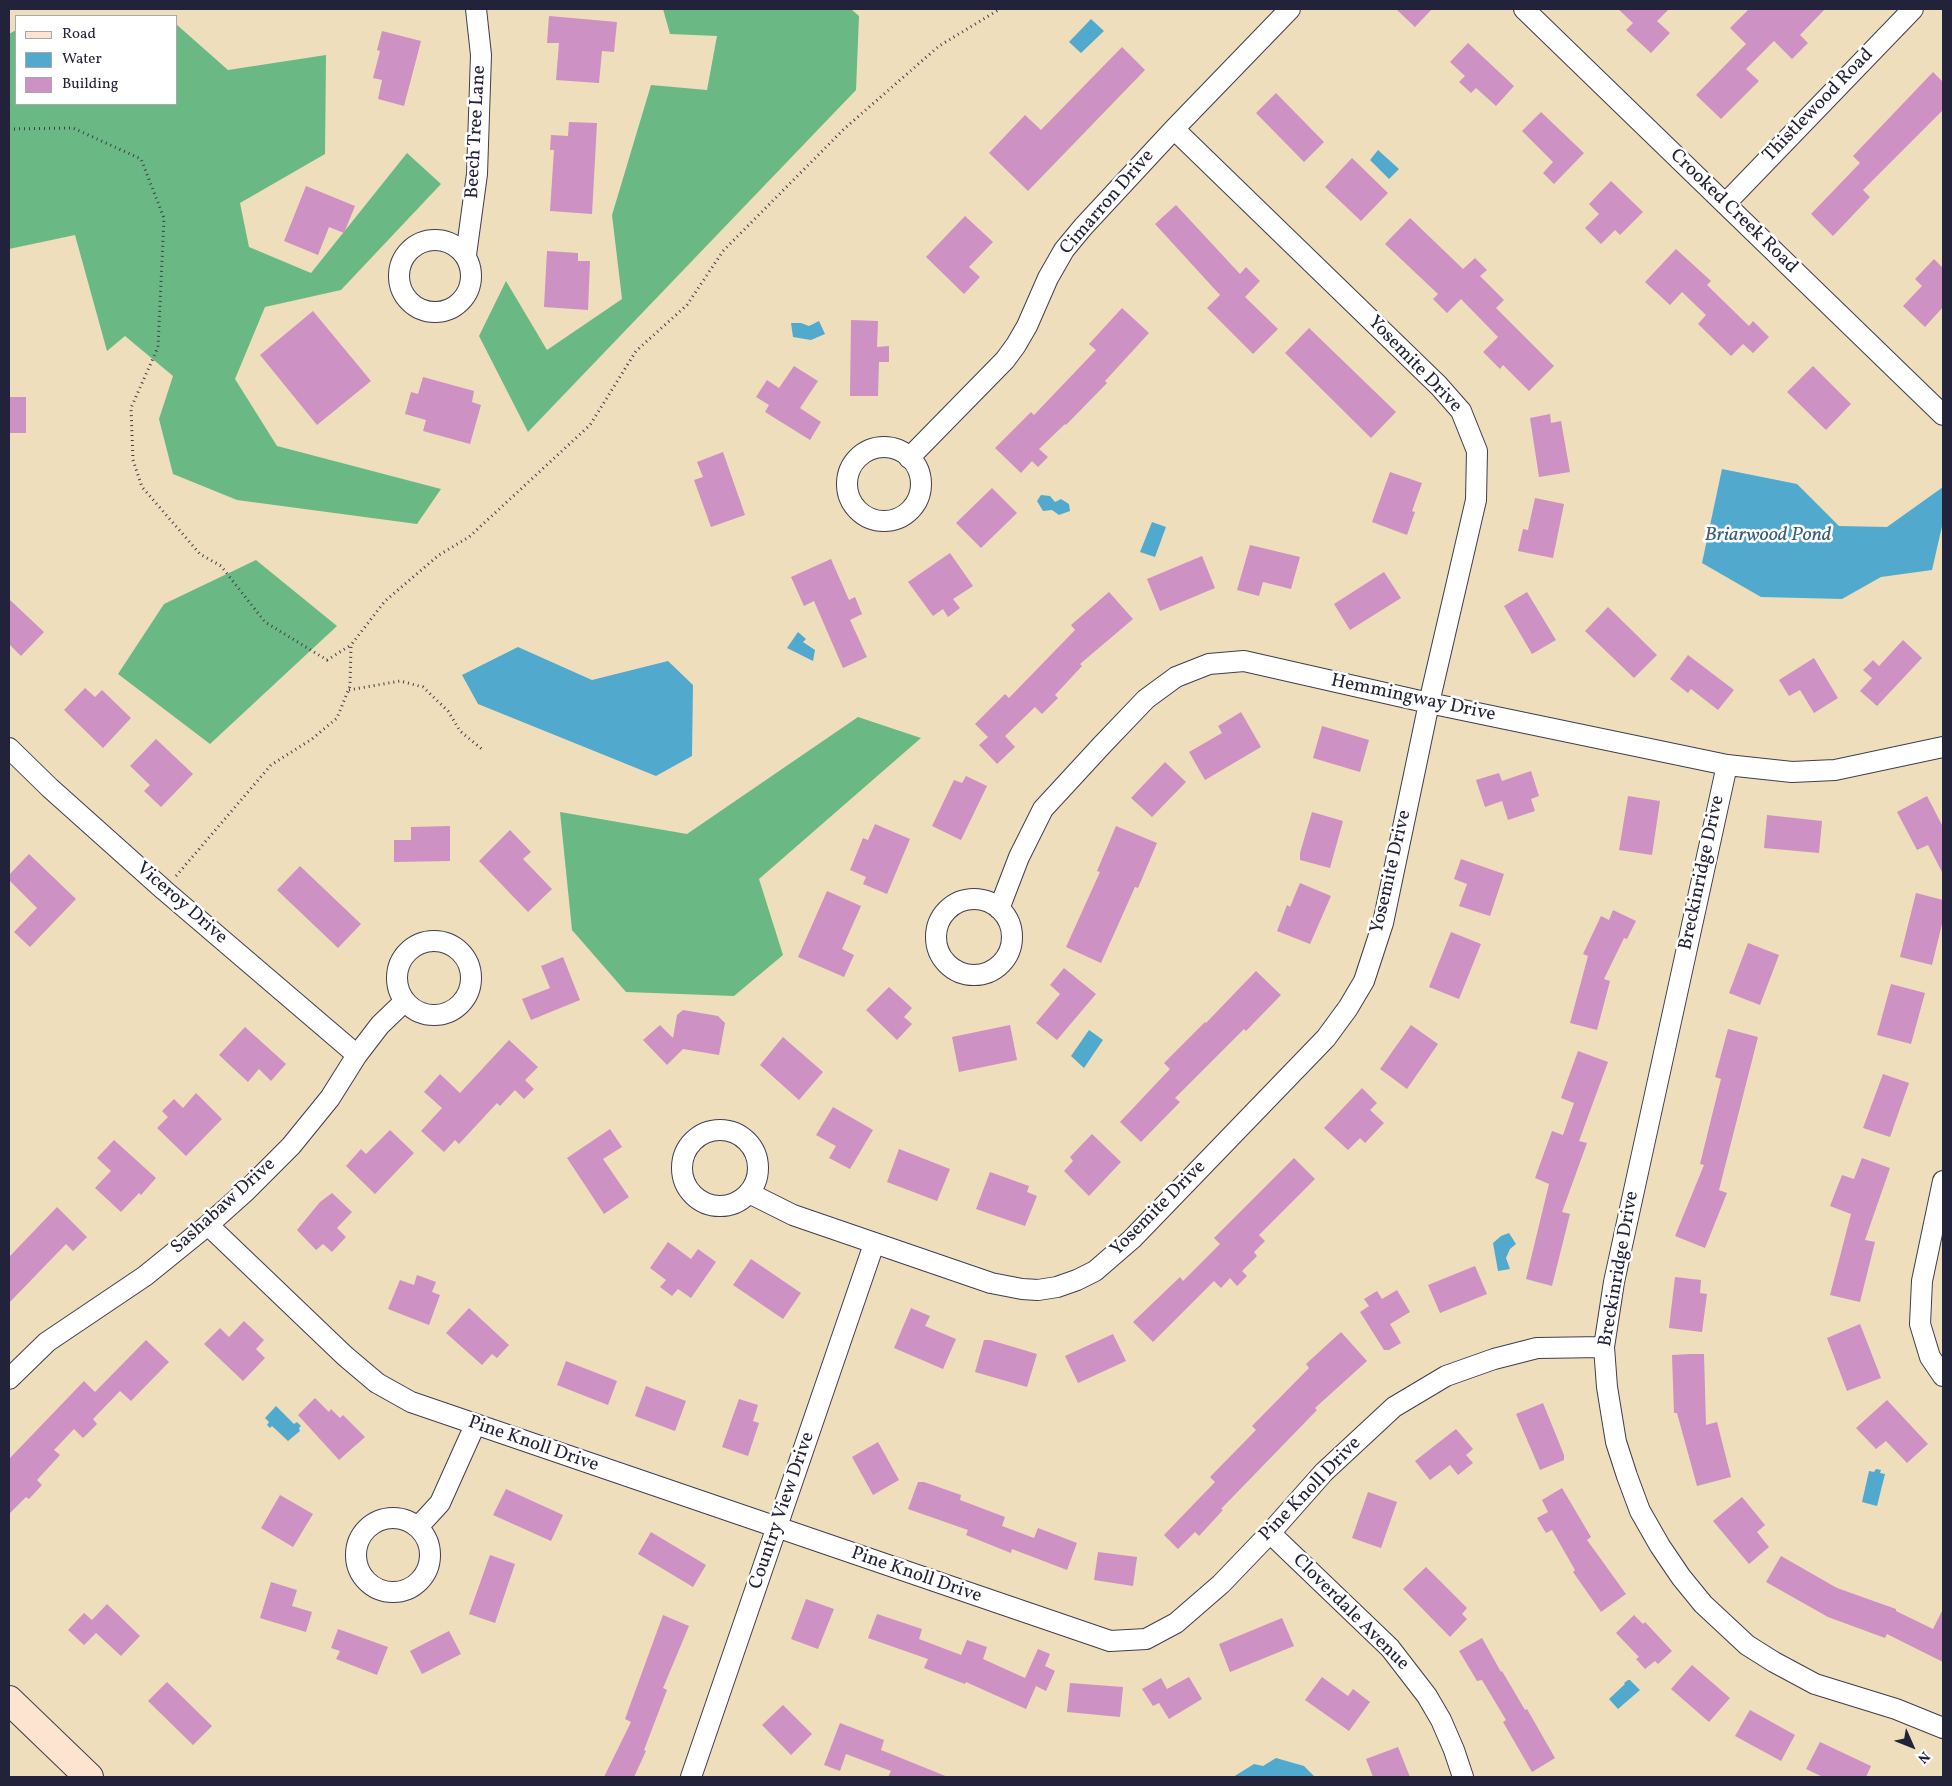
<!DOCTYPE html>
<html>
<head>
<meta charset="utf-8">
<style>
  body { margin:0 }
  #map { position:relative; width:1952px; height:1786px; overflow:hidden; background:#eedebc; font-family:Vollkorn,serif }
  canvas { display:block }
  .frame { position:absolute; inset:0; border:10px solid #22223b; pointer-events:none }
  .legend { position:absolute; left:15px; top:15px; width:162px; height:90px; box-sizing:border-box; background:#fff; border:1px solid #a7a7b1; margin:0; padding:6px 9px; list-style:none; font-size:15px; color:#22223b }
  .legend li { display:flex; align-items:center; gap:10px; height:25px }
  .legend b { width:25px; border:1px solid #a7a7b1 }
  .north { position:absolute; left:1887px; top:1721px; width:50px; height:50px; -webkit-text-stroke:4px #fff; paint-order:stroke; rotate:134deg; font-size:14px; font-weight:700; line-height:20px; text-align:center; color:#22223b }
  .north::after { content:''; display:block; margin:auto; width:18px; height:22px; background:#22223b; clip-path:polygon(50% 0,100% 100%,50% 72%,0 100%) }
</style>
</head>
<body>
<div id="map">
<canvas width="1952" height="1786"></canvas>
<div class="frame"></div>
<ul class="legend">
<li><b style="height:6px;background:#fde4d1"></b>Road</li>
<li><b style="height:14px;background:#51aace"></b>Water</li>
<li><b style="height:14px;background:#cd91c3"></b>Building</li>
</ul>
<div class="north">N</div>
</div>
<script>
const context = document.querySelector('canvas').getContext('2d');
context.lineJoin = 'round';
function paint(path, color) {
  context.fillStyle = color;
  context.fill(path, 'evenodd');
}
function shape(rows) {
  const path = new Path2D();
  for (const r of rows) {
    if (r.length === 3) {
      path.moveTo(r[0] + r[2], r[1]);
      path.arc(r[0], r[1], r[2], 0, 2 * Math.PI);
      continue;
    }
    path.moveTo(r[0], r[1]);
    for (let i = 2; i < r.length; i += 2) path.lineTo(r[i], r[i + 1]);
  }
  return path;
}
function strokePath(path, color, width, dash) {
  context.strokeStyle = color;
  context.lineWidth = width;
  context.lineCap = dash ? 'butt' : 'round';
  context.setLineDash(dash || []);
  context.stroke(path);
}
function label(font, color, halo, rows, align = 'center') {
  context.font = font + ' Vollkorn,serif';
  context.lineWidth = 5;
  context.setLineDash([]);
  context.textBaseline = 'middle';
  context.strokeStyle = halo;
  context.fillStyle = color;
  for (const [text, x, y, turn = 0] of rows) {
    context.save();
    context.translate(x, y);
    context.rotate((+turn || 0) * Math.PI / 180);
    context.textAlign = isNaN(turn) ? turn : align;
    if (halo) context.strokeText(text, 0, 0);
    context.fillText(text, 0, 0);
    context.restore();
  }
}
paint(shape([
  [663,9,851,9,859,16,856,90,528,432,479,336,506,281,547,350,622,299,612,215,651,85,707,90,717,36,670,34],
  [176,24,228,70,326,55,325,154,240,203,249,247,311,273,407,153,441,184,341,290,265,307,235,379,277,446,441,489,417,524,237,500,173,474,159,419,173,376,125,336,107,351,75,235,9,249,9,34,16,30,16,104,176,104],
  [256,560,337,626,210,744,118,674,164,604],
  [858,717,921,738,759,879,783,955,734,996,626,992,572,930,560,812,687,834]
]), '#6ab984');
paint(shape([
  [1091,19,1104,31,1081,53,1069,42],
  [1378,150,1399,169,1389,179,1370,160],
  [819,321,825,334,811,340,793,337,791,323,801,323,809,326],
  [1722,469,1797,484,1839,526,1887,527,1943,487,1943,522,1932,570,1881,577,1842,599,1761,597,1702,563],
  [1041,495,1050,496,1055,502,1061,499,1069,504,1070,511,1059,515,1052,510,1043,511,1037,501],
  [1152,522,1166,527,1155,557,1140,552],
  [798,632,806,639,803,642,815,650,813,661,787,648],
  [518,647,592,680,668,661,693,685,692,756,656,776,478,704,462,675],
  [1089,1030,1103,1040,1084,1068,1071,1056],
  [1509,1233,1516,1244,1510,1249,1506,1258,1510,1269,1498,1271,1493,1243,1501,1236],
  [276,1406,294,1424,297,1422,301,1426,299,1428,300,1431,288,1441,272,1426,270,1428,267,1425,269,1422,265,1418],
  [1876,1469,1881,1470,1880,1473,1885,1474,1877,1506,1862,1502,1869,1471,1874,1472],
  [1628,1680,1630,1680,1640,1690,1618,1709,1609,1699,1625,1684,1624,1683],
  [1276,1758,1304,1766,1315,1777,1233,1777,1254,1764,1263,1766]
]), '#51aace');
paint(shape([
  [1396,9,1432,9,1415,27],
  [1618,9,1669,9,1657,21,1670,33,1651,53,1626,30,1633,23],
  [1749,9,1825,9,1800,35,1808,43,1792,59,1774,41,1746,69,1759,81,1721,119,1696,95,1746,44,1730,28],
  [549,16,617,22,614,52,602,51,599,83,556,80,559,43,547,43],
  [382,31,421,41,404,106,378,99,382,80,373,78,380,51,377,50],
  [1468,43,1514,86,1496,106,1476,88,1471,93,1459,82,1465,76,1450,62],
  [1122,47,1145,70,1028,191,989,153,1025,115,1041,130],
  [1933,72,1943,82,1943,110,1863,190,1870,197,1833,236,1811,214,1860,163,1853,156],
  [1276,93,1324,142,1304,162,1256,113],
  [1541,112,1584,153,1554,184,1543,173,1553,162,1522,131],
  [569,122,597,123,592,214,550,211,554,150,550,150,551,135,568,136],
  [1352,158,1388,193,1361,221,1325,187],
  [1611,181,1643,212,1620,235,1615,230,1601,244,1585,228,1599,214,1589,204],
  [306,186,355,206,344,233,329,227,318,255,284,241],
  [1176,205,1240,274,1246,267,1260,281,1245,297,1278,329,1253,354,1207,308,1220,295,1155,224],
  [965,216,993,242,969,267,980,277,964,294,926,257],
  [1410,218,1463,269,1475,258,1487,270,1480,276,1504,300,1496,308,1554,366,1529,391,1503,365,1500,369,1483,352,1498,337,1461,299,1447,313,1433,299,1438,294,1385,244],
  [1676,249,1711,281,1707,285,1749,326,1753,321,1769,337,1753,353,1743,344,1731,356,1698,324,1706,315,1682,292,1670,305,1645,282],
  [547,251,578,253,578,261,590,261,588,310,544,307],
  [1934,259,1943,268,1943,307,1925,327,1903,306,1922,286,1915,279],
  [1122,308,1149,333,1105,381,1107,383,1066,425,1065,424,1039,449,1048,457,1038,467,1032,461,1021,473,995,448,1031,412,1034,415,1096,350,1089,344],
  [313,311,371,381,317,425,260,355],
  [851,320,878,321,877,347,889,346,889,362,879,362,878,396,850,396],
  [1309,328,1396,412,1371,438,1285,353],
  [794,366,818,381,800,408,821,422,810,440,765,412,769,405,756,397,767,380,779,388],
  [1813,366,1851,404,1826,430,1787,392],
  [423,377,474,391,472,402,481,405,470,444,423,431,426,420,405,414,411,392,418,394],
  [9,397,26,397,26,433,9,433],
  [1550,414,1551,423,1561,421,1570,472,1539,477,1530,418],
  [723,452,745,515,711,527,694,480,703,477,697,462],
  [1390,472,1422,483,1412,511,1415,512,1407,535,1372,522],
  [992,488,1017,513,981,548,956,523],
  [1535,498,1564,504,1553,558,1518,551,1523,529,1528,530],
  [1250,545,1300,557,1291,589,1263,582,1259,596,1237,590],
  [950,553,973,586,953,599,960,608,948,617,943,609,933,616,908,582],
  [1202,556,1215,588,1160,611,1147,579],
  [831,559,849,600,855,597,862,614,850,620,867,657,843,668,814,601,804,606,791,577],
  [1384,572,1401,598,1350,630,1334,604],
  [1109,592,1133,619,1080,664,1082,666,1055,695,1058,698,1042,714,1035,707,1005,736,1015,747,997,764,979,745,988,737,975,724,1005,694,1009,698,1075,630,1071,625],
  [1527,592,1556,640,1532,654,1504,606],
  [9,599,44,632,21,656,9,644],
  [1608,607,1657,655,1634,678,1585,631],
  [1903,640,1922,658,1877,706,1860,691,1872,678,1863,670,1873,660,1879,666],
  [1688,655,1734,690,1718,710,1691,689,1688,693,1670,679],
  [1814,658,1838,698,1814,713,1800,690,1789,696,1779,680],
  [85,688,95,697,102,690,131,718,103,748,64,710],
  [1241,712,1261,747,1205,780,1189,752,1222,733,1218,726],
  [1322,726,1369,740,1360,772,1313,758],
  [156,739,193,774,161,807,144,791,150,785,130,766],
  [1165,762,1186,782,1152,817,1131,798],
  [1531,771,1539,796,1531,799,1535,811,1508,820,1502,801,1485,807,1476,780,1499,773,1502,781],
  [966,776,987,786,961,840,932,826,954,780,962,783],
  [1628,796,1660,801,1652,855,1619,850],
  [1927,796,1943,827,1943,874,1928,845,1917,850,1897,812],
  [1312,812,1343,821,1330,868,1300,860,1300,853],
  [1767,815,1822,821,1819,853,1764,848],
  [875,824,910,839,887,894,863,884,866,877,850,870,863,838,868,840],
  [450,826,450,861,394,862,394,840,411,840,411,827],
  [1116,826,1157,843,1138,888,1135,887,1101,963,1066,947,1100,872,1097,871],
  [510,830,531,852,523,859,552,889,528,912,479,861],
  [29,854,76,899,30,947,14,932,37,908,9,880,9,875],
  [1461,859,1504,874,1490,916,1459,906,1467,884,1454,879],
  [300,866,361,924,338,948,277,890],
  [1300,883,1331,896,1310,944,1277,931,1287,905,1290,907],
  [827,891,861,906,842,949,854,955,844,977,798,957],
  [1916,893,1943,900,1943,920,1932,965,1900,957],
  [1613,910,1636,921,1627,939,1624,938,1604,979,1610,981,1597,1030,1570,1023,1588,956,1583,954,1601,916,1609,920],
  [1451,932,1481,944,1459,999,1429,987],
  [1748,943,1779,955,1760,1005,1729,993],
  [563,957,580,1000,531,1020,522,999,550,988,541,966],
  [1064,968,1096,994,1057,1040,1036,1023,1060,994,1050,985],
  [1256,971,1281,995,1246,1031,1244,1029,1175,1098,1180,1102,1141,1142,1120,1122,1170,1069,1164,1063,1205,1022,1206,1023],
  [1891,984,1925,993,1911,1044,1877,1035],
  [889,987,912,1008,904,1017,912,1024,897,1040,866,1010],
  [683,1010,718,1016,725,1023,719,1055,683,1049,667,1065,643,1040,660,1025,673,1038,677,1015],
  [1010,1025,1017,1060,959,1072,952,1037],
  [1411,1025,1438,1044,1407,1089,1380,1069],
  [245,1027,286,1064,271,1081,259,1069,248,1082,219,1055],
  [1728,1029,1758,1037,1719,1190,1727,1193,1705,1248,1675,1236,1704,1165,1700,1164,1721,1079,1715,1077],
  [783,1037,823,1072,799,1100,760,1065],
  [509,1040,538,1067,525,1080,534,1089,524,1099,515,1090,500,1106,497,1103,459,1144,455,1140,444,1152,421,1131,442,1108,424,1092,440,1074,460,1093],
  [1578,1051,1608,1062,1579,1141,1587,1143,1562,1212,1570,1214,1552,1286,1526,1279,1549,1184,1535,1178,1552,1131,1563,1135,1574,1103,1561,1098],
  [1883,1074,1909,1083,1890,1137,1863,1128],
  [1362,1088,1377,1103,1370,1110,1384,1123,1365,1143,1360,1138,1348,1150,1324,1128],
  [196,1093,222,1119,186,1156,157,1128,168,1117,162,1111,174,1099,183,1108],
  [833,1107,873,1130,850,1169,829,1158,836,1146,816,1135],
  [610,1129,622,1147,603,1159,629,1197,604,1214,567,1158],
  [390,1130,414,1153,375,1194,346,1166,361,1149,366,1154],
  [1092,1134,1121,1162,1089,1196,1064,1171,1073,1161,1070,1157],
  [114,1140,156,1178,141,1195,139,1193,121,1212,95,1188,111,1171,97,1158],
  [899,1149,950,1169,937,1201,887,1182],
  [1294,1158,1315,1179,1259,1235,1265,1241,1254,1252,1257,1256,1242,1271,1247,1276,1237,1286,1230,1278,1221,1288,1214,1281,1153,1342,1133,1322,1180,1277,1183,1281,1220,1244,1214,1238],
  [1862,1158,1890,1168,1865,1240,1875,1242,1860,1302,1830,1295,1851,1214,1830,1206,1842,1175,1854,1179],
  [990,1172,1029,1186,1027,1192,1037,1196,1025,1226,976,1209],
  [332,1193,352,1212,337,1228,346,1237,332,1252,323,1244,316,1250,297,1230,320,1202],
  [57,1207,87,1237,73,1251,66,1244,9,1303,9,1257],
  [668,1242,691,1259,698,1249,716,1262,691,1298,678,1289,672,1296,660,1287,666,1280,650,1268],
  [751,1259,801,1293,783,1319,733,1285],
  [1475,1266,1487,1294,1440,1313,1428,1285],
  [417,1275,436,1282,432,1292,440,1295,429,1325,388,1309,400,1280,414,1285],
  [1675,1277,1701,1280,1700,1293,1707,1294,1702,1332,1669,1328],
  [1397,1290,1410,1312,1390,1324,1401,1343,1389,1350,1384,1350,1360,1312,1369,1306,1364,1299,1377,1291,1382,1299],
  [469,1308,509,1345,497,1358,492,1354,482,1365,446,1333],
  [911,1308,930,1316,925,1326,956,1339,943,1369,894,1348],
  [244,1321,264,1340,256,1349,265,1358,243,1381,204,1344,220,1328,229,1337],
  [1860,1324,1881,1378,1847,1391,1827,1338],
  [1341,1332,1367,1361,1315,1408,1317,1410,1221,1509,1223,1510,1199,1536,1195,1532,1178,1549,1164,1535,1215,1482,1210,1477,1256,1430,1252,1426,1309,1368,1306,1364],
  [1113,1334,1126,1361,1078,1383,1065,1356],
  [146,1340,169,1362,131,1401,120,1391,93,1419,97,1424,83,1438,74,1429,54,1450,60,1455,37,1480,42,1485,29,1499,26,1497,9,1514,9,1459,84,1381,95,1392],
  [984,1340,990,1340,1037,1354,1027,1387,975,1372],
  [1691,1354,1704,1354,1706,1425,1717,1422,1731,1477,1697,1486,1677,1413,1674,1413,1672,1355],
  [566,1361,617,1381,608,1405,557,1385],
  [646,1386,686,1401,675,1431,635,1416],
  [315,1398,329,1412,331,1409,340,1418,343,1415,365,1437,339,1460,298,1415],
  [739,1399,758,1405,753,1421,759,1423,748,1456,722,1447],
  [1887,1400,1928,1444,1907,1463,1886,1441,1876,1449,1856,1428],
  [1543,1403,1564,1455,1564,1460,1540,1470,1516,1414],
  [1456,1429,1473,1449,1466,1455,1473,1463,1458,1475,1450,1465,1430,1480,1415,1461],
  [878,1442,899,1480,873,1495,852,1457],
  [918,1482,924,1482,961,1495,960,1500,1005,1517,1002,1526,1034,1538,1038,1528,1077,1543,1067,1570,1012,1549,1011,1553,966,1535,968,1530,908,1509],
  [1562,1488,1591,1537,1587,1540,1626,1594,1601,1612,1573,1572,1575,1570,1552,1530,1546,1533,1537,1518,1548,1512,1542,1500],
  [506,1489,563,1515,551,1541,493,1515],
  [1368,1492,1397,1502,1381,1548,1352,1538],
  [280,1495,313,1514,293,1547,261,1528],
  [1742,1497,1765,1525,1757,1532,1769,1547,1749,1564,1713,1521],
  [651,1532,706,1565,693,1587,638,1554],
  [1098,1552,1137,1557,1133,1586,1094,1580],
  [490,1555,515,1564,495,1623,469,1614],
  [1781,1556,1837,1588,1896,1609,1896,1611,1933,1629,1943,1609,1943,1662,1887,1634,1885,1638,1828,1617,1766,1582],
  [1426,1567,1467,1608,1462,1614,1467,1619,1450,1637,1403,1589],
  [271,1582,297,1590,292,1606,312,1612,306,1632,260,1618],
  [806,1599,834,1609,818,1649,791,1639],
  [107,1604,140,1636,121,1656,96,1633,84,1645,68,1630,84,1613,92,1620],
  [877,1614,922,1629,919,1639,961,1655,967,1640,987,1647,983,1659,1025,1678,1038,1649,1050,1654,1045,1666,1055,1671,1046,1691,1036,1686,1026,1709,966,1682,965,1684,924,1668,928,1659,868,1638],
  [663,1615,689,1626,663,1688,667,1690,644,1750,646,1751,634,1777,604,1777,631,1722,625,1719],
  [1634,1615,1643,1624,1645,1622,1672,1651,1658,1664,1655,1661,1645,1669,1636,1659,1639,1657,1616,1633],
  [1282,1618,1294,1646,1230,1672,1219,1644],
  [338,1629,388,1647,377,1675,336,1659,340,1651,331,1648],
  [449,1631,461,1654,422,1674,410,1651],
  [1482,1638,1501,1672,1502,1671,1525,1710,1527,1709,1555,1758,1532,1772,1503,1722,1506,1720,1482,1680,1477,1681,1459,1651],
  [1692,1665,1730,1698,1709,1722,1671,1689],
  [1189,1677,1202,1699,1169,1719,1159,1703,1153,1706,1142,1689,1161,1678,1167,1689],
  [1322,1677,1348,1696,1353,1689,1370,1702,1349,1731,1305,1700],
  [167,1682,212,1726,193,1745,148,1701],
  [1070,1683,1123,1687,1120,1717,1067,1712],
  [783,1705,812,1734,791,1755,762,1725],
  [1750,1710,1795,1735,1781,1761,1735,1736],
  [840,1723,884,1740,881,1750,948,1777,888,1777,891,1771,846,1754,840,1771,824,1765],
  [1820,1742,1871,1766,1866,1777,1823,1777,1806,1769],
  [1398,1747,1410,1777,1373,1777,1366,1759]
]), '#cd91c3');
const street = shape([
  [1524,9,1943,415],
  [1725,204,1913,9],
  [435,276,36],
  [466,255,477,174,481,55,476,9],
  [884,484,37],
  [909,458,1005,360,1016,345,1027,326,1048,278,1064,250,1083,227,1174,129,1290,9],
  [9,748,50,788,164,890,357,1055],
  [1727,765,1614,1282,1604,1347,1607,1387,1616,1442,1627,1476,1640,1511,1660,1546,1681,1577,1703,1604,1747,1645,1774,1662,1815,1684,1896,1709,1943,1728],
  [974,937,38],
  [999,909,1019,857,1043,809,1102,745,1146,699,1176,677,1209,664,1244,661,1429,703,1727,765,1792,772,1835,770,1943,747],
  [434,978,37],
  [720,1168,38],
  [1943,1181,1922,1281,1920,1324,1930,1357,1943,1376],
  [749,1193,793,1215,991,1283,1022,1289,1038,1290,1057,1287,1077,1280,1095,1271,1132,1239,1326,1038,1348,1008,1364,981,1383,923,1429,703,1476,500,1477,451,1461,411,1439,386,1174,129],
  [208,1225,345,1356,377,1383,411,1402,1110,1641,1146,1639,1176,1623,1221,1584,1270,1533,1324,1472,1394,1407,1446,1376,1494,1359,1537,1348,1604,1347],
  [9,1379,47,1342,145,1276,208,1225,246,1191,291,1146,330,1098,357,1055,380,1025,405,1001],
  [393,1555,37],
  [418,1527,440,1503,475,1425],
  [1270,1533,1390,1648,1427,1696,1441,1720,1454,1750,1463,1777],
  [691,1777,874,1244]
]);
const secondary = shape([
  [9,1700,89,1777]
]);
strokePath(street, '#413e4e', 22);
strokePath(secondary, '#413e4e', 30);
strokePath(shape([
  [9,129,73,128,141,159,164,218,158,347,131,408,133,460,142,487,200,554,221,566,265,622,327,660,351,645],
  [349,690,400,681,423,687,448,711,460,731,483,750],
  [176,876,271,765,312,739,337,718,350,686,351,645,385,601,439,555,469,537,590,425,636,351,687,305,723,251,844,129,939,46,1000,9]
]), '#413e4e', 3, [1, 4]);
strokePath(street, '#fff', 20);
strokePath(secondary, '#fde4d1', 28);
label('19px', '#22223b', '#fff', [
  ["Thistlewood Road",1819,106,-46],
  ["Beech Tree Lane",477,132,-87],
  ["Cimarron Drive",1108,203,-49],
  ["Crooked Creek Road",1733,212,44],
  ["Yosemite Drive",1414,365,46],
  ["Hemmingway Drive",1413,699,12],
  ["Yosemite Drive",1392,872,-77],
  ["Breckinridge Drive",1703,873,-78],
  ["Viceroy Drive",181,904,41],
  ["Sashabaw Drive",224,1207,-42],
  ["Yosemite Drive",1159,1209,-45],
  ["Breckinridge Drive",1620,1269,-80],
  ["Pine Knoll Drive",533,1445,19],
  ["Pine Knoll Drive",1311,1490,-46],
  ["Country View Drive",783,1511,-71],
  ["Pine Knoll Drive",916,1576,19],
  ["Cloverdale Avenue",1350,1613,45]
]);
label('italic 20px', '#375f7d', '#fff', [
  ["Briarwood Pond",1768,536]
]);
</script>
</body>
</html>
